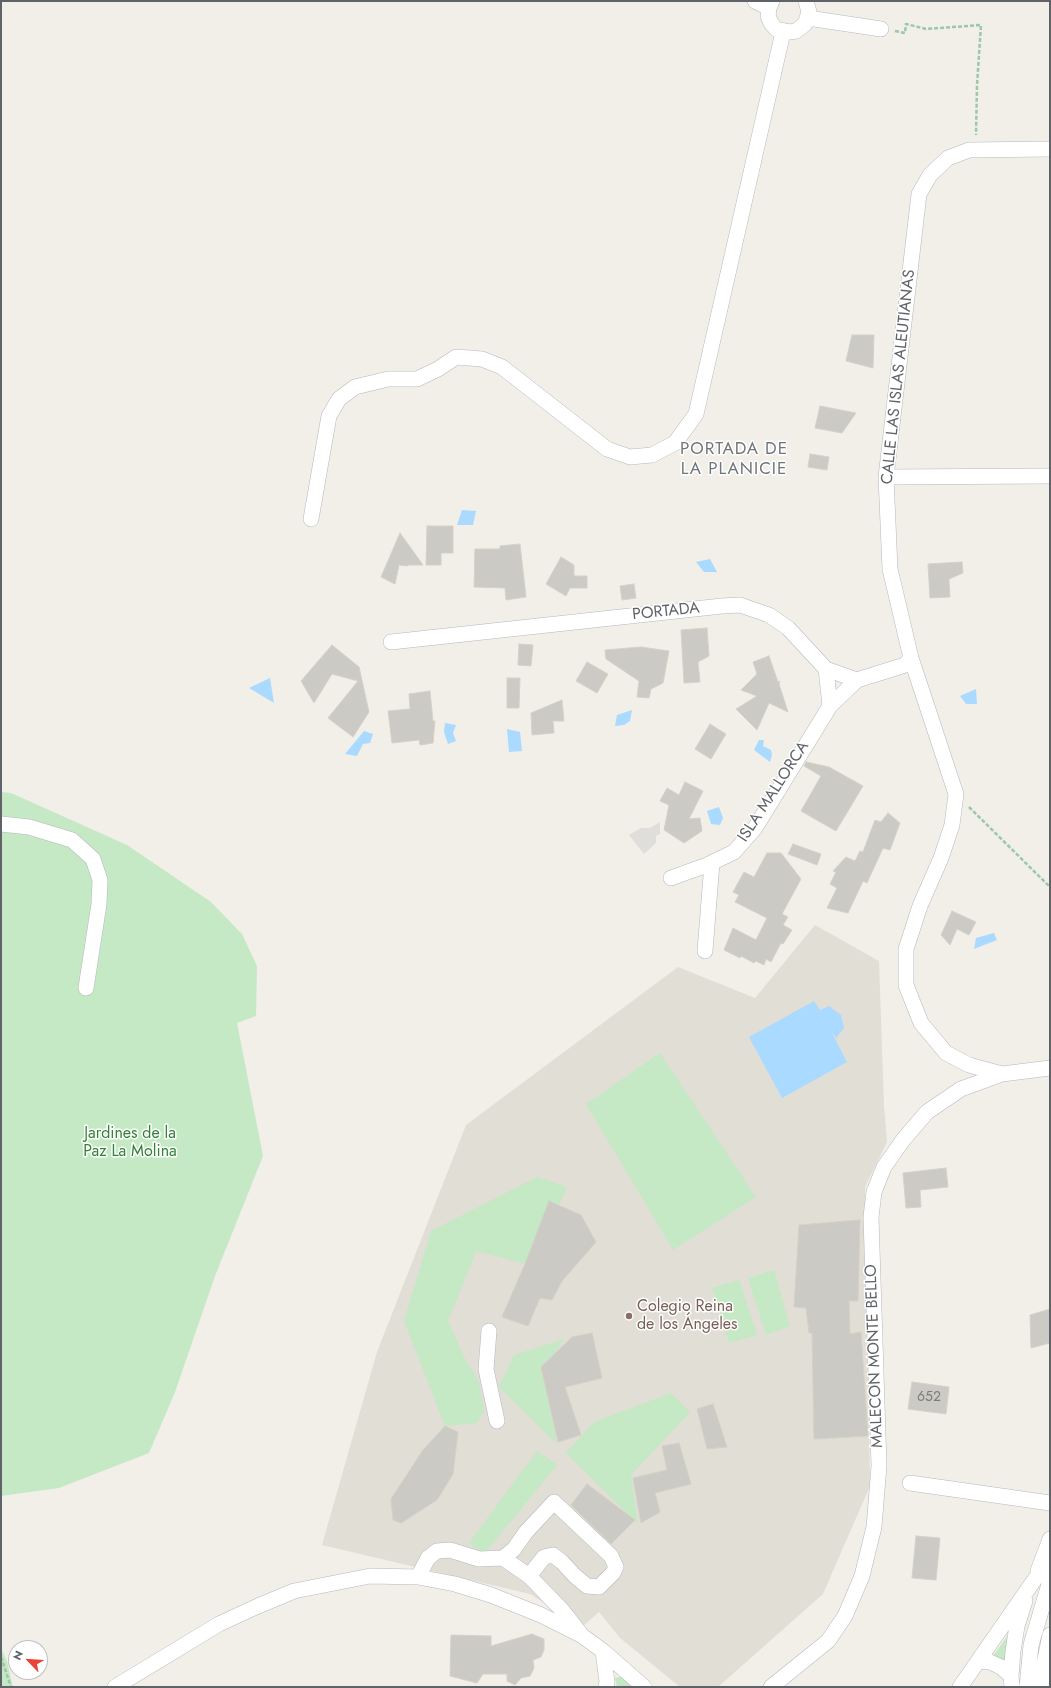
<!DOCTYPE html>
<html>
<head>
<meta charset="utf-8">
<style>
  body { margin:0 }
  #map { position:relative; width:1051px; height:1688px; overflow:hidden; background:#f1efe8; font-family:Jost,sans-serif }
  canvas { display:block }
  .frame { position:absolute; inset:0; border:2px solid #5f6368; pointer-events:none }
  .north { position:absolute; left:8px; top:1640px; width:40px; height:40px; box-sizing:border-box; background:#fff; border:1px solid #bfc1c3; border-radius:50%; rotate:295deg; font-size:11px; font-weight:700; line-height:16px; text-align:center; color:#5f6368 }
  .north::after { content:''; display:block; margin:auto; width:14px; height:18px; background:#ea4335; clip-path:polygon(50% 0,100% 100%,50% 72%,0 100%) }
</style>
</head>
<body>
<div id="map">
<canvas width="1051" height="1688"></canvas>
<div class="frame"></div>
<div class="north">N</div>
</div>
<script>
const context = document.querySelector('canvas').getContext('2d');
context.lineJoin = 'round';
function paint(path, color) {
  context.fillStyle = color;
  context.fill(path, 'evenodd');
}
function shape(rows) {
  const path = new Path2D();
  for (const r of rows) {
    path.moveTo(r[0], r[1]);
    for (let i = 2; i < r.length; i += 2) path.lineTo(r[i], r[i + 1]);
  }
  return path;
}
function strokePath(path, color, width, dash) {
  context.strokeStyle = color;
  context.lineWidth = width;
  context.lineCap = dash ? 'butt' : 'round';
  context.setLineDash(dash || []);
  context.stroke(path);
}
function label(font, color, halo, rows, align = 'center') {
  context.font = font + ' Jost,sans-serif';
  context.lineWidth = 3;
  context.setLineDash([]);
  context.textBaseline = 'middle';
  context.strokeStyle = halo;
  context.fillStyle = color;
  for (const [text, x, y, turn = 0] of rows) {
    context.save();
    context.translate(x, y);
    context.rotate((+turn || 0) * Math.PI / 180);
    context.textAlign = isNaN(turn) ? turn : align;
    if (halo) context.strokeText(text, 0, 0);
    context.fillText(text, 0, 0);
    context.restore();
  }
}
paint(shape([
  [660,822,660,834,656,836,656,843,644,854,629,835,641,828,650,828]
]), '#e0deda');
paint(shape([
  [815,925,879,961,884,1105,887,1142,865,1187,870,1486,823,1594,718,1687,680,1687,620,1638,599,1612,582,1627,530,1594,322,1545,377,1352,466,1125,678,967,755,998]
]), '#e1ded6');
paint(shape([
  [1,792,11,793,127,845,211,902,242,934,257,966,256,1016,237,1023,263,1156,215,1276,175,1392,149,1453,59,1488,1,1496],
  [660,1053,756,1197,673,1250,586,1104],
  [537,1177,567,1187,559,1205,549,1201,525,1264,476,1251,448,1321,466,1361,479,1382,484,1411,477,1423,445,1426,404,1321,431,1231],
  [774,1270,790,1326,766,1335,748,1278],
  [739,1280,757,1335,729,1343,712,1288],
  [564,1339,554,1354,541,1367,557,1444,499,1387,514,1355],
  [671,1393,690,1412,631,1475,638,1524,566,1453,594,1422],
  [537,1451,557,1465,485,1553,469,1543],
  [1011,1631,1007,1665,993,1656],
  [1,1648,7,1661,13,1687,1,1687],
  [623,1676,631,1687,617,1687,615,1678]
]), '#c5e8c5');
paint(shape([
  [462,510,476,511,473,525,457,525],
  [710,559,717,572,704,572,696,562],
  [270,678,274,703,249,688],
  [976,689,977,704,966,704,960,696],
  [632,710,630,721,624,725,615,726,617,715],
  [445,723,456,725,453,733,456,741,448,744,444,732],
  [507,729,520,732,522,751,509,752],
  [364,731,373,734,370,743,363,744,357,756,345,754],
  [759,740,764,740,763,746,771,750,772,755,770,762,754,750],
  [719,807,723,818,720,825,711,824,707,811],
  [994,933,997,940,974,949,976,938],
  [814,1001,820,1010,829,1006,841,1015,844,1028,836,1038,831,1031,847,1062,782,1098,749,1037]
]), '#aadaff');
const building = shape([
  [852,335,874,335,873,368,846,361,852,335],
  [820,406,856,413,842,433,815,428,820,406],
  [810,454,829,457,827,470,808,467,810,454],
  [427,526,453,526,453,553,441,553,441,565,426,565,427,526],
  [400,533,423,565,408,565,408,566,399,565,395,584,381,577,400,533],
  [520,544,526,597,506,600,505,588,474,587,475,549,500,549,500,546,520,544],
  [561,557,574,565,574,576,587,576,587,588,570,588,566,596,546,584,561,557],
  [962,562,963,573,949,579,950,597,930,598,928,564,962,562],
  [634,584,636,598,622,600,620,586,634,584],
  [707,628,709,656,698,662,700,682,684,683,681,630,707,628],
  [519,644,533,645,531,666,518,665,519,644],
  [332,645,359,667,369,712,353,737,328,718,358,681,332,674,314,703,301,681,332,645],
  [641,647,669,651,663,683,651,689,649,698,637,697,639,681,606,659,605,650,641,647],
  [769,656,778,682,780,681,779,684,788,712,769,703,757,730,736,709,757,696,741,690,757,674,753,662,769,656],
  [587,662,608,674,597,693,576,681,587,662],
  [507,678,520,678,519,708,507,708,507,678],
  [430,691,433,721,435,721,433,743,420,745,419,740,392,743,388,711,410,709,409,694,430,691],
  [562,700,564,721,553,721,554,733,532,735,531,713,562,700],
  [710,724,726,734,711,759,695,749,710,724],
  [806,762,829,767,863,786,836,831,801,811,821,776,804,766,806,762],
  [685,782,703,791,689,819,700,818,702,831,684,843,664,830,669,805,660,801,667,788,679,795,685,782],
  [888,813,900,823,890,850,883,848,867,883,863,881,848,913,827,908,837,888,830,884,836,872,833,871,846,857,855,861,860,851,863,852,875,820,881,822,888,813],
  [793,844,821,854,817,865,788,854,793,844],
  [767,853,781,853,801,879,782,914,788,917,783,925,792,930,783,944,781,943,771,962,766,959,764,965,756,961,754,963,741,956,740,958,724,950,733,928,756,940,767,918,735,902,739,895,733,892,744,872,754,877,767,853],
  [952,911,976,922,969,935,957,929,950,945,941,935,952,911],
  [946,1168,948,1187,920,1190,921,1207,906,1208,903,1173,946,1168],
  [549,1201,581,1215,596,1242,562,1281,552,1300,540,1298,528,1326,502,1317,525,1264,549,1201],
  [860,1220,858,1301,849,1301,850,1334,861,1332,868,1436,814,1439,812,1333,809,1333,806,1308,794,1307,799,1225,860,1220],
  [1050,1309,1050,1343,1031,1348,1030,1315,1050,1309],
  [592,1333,602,1378,565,1387,581,1435,558,1442,541,1367,572,1337,592,1333],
  [912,1382,949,1387,946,1414,908,1409,912,1382],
  [713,1404,727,1447,707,1449,697,1409,713,1404],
  [445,1426,458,1432,453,1474,437,1500,401,1523,393,1520,391,1499,423,1450,445,1426],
  [679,1443,691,1484,655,1493,660,1512,641,1523,633,1478,667,1470,662,1446,679,1443],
  [587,1484,635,1520,611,1544,571,1505,587,1484],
  [916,1536,940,1538,936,1580,912,1578,916,1536],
  [532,1634,544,1639,544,1650,541,1657,533,1660,534,1668,530,1676,521,1678,515,1685,507,1681,507,1674,483,1674,477,1683,450,1676,451,1635,491,1636,491,1646,532,1634]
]);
paint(building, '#cccac5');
strokePath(building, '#d6d1c6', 1);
const minor = shape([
  [755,1,769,8],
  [772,1,769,8,768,16,771,23,776,29,790,32,796,31,805,24,809,12,806,1],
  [808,18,881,29],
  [886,477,1050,476],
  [311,519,329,416,339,399,355,387,388,379,417,379,438,369,456,357,482,359,502,367,607,449,630,457,652,455,675,443,696,414,783,32],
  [391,642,722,606,740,605,769,615,788,628,826,669,857,680,905,665,911,658],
  [826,669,830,706],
  [1,824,29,827,72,840,93,859,100,880,99,904,86,988],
  [671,878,707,865,734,852,755,828,830,706,857,680],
  [705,951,712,863],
  [1002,1074,969,1065,946,1053,921,1023,906,985,906,949,920,906,941,858,952,825,956,794,911,658,890,569,886,477,919,194,930,175,948,158,969,150,1050,149],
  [489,1331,486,1369,497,1421],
  [910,1483,1050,1503],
  [503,1558,529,1576,561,1609,580,1633],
  [1038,1571,1050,1539],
  [418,1577,428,1558,437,1551,450,1550,479,1559,503,1558,514,1549,526,1532,554,1502,611,1556,616,1567,613,1573,599,1587,587,1586,575,1576,562,1562,553,1555,544,1557,529,1576],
  [603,1651,607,1682,606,1687],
  [979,1661,990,1662,1001,1667,1011,1676],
  [115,1687,219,1624,258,1606,294,1591,370,1576,418,1577,455,1584,491,1595,541,1615,581,1635,603,1651,644,1687],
  [771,1687,828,1641,845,1616,862,1576,874,1527,879,1466,871,1217,874,1192,884,1167,903,1140,927,1112,961,1089,1002,1074,1050,1068],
  [960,1687,1035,1579,1050,1561],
  [1012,1687,1011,1676,1013,1651,1017,1626,1025,1601],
  [1027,1687,1031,1645,1050,1581],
  [1042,1687,1043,1669,1050,1635]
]);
strokePath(minor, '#b5b8bc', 16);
strokePath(shape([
  [895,31,905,33,906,24,926,29,981,25,977,85,976,135],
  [969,807,1050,887],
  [1,1657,11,1687]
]), '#9cc7a9', 2.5, [4, 2]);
strokePath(minor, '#fff', 15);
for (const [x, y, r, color] of [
  [629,1316,4,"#8d6e63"]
]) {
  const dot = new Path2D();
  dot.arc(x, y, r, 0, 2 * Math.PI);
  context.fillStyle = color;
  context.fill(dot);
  strokePath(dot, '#fff', 1.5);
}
label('14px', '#7a7d7f', null, [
  ["652",929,1398]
]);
label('16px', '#5f6368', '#fff', [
  ["CALLE LAS ISLAS ALEUTIANAS",899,377,-84],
  ["PORTADA",666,612,-6],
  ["ISLA MALLORCA",774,792,-57],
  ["MALECON MONTE BELLO",875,1356,-92]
]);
label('16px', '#348238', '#fff', [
  ["Jardines de la",130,1134],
  ["Paz La Molina",130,1152]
]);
label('16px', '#785e54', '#fff', [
  ["Colegio Reina",637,1307],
  ["de los Ángeles",637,1325]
], 'left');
context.letterSpacing = '1px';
label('17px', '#70757a', '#fff', [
  ["PORTADA DE",734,450],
  ["LA PLANICIE",734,470]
]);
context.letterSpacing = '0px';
</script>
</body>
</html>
